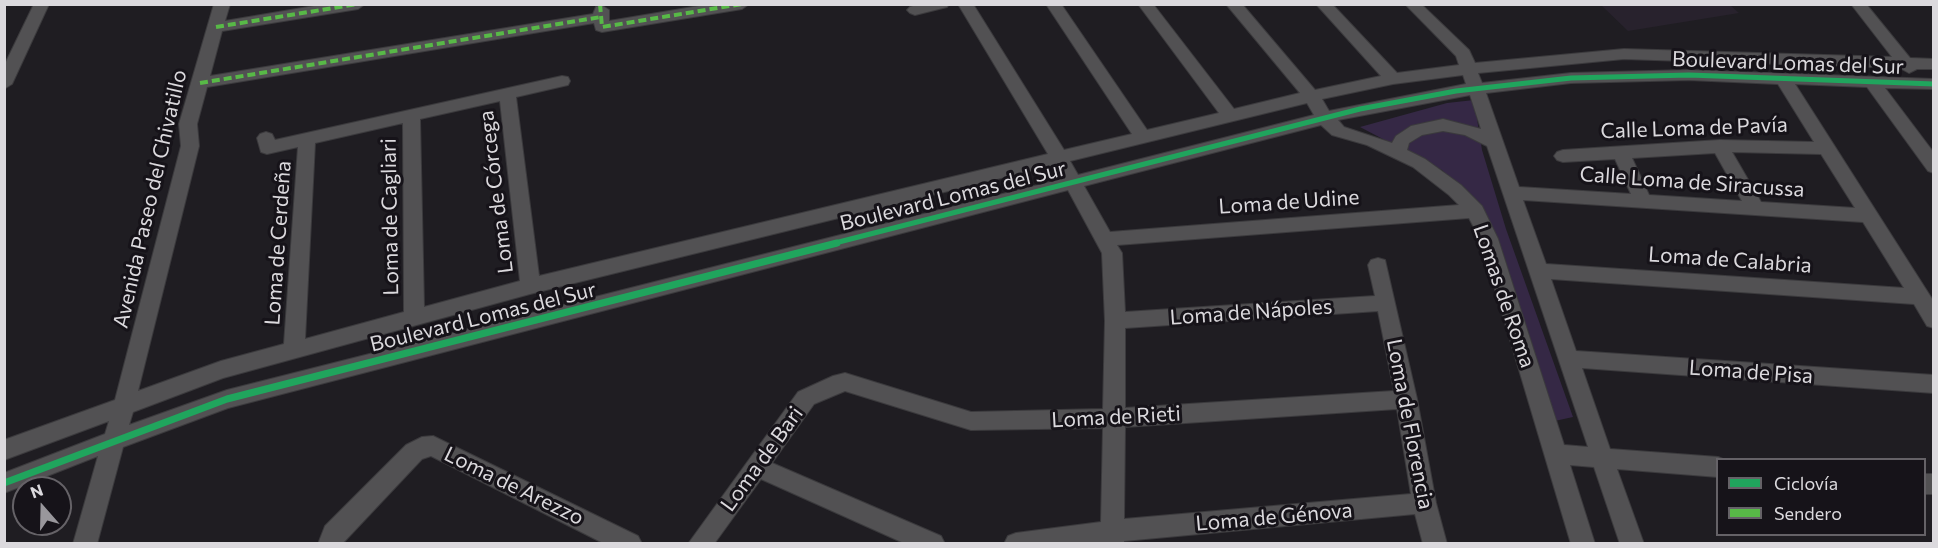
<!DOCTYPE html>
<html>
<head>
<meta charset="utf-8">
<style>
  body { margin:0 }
  #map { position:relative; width:1938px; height:548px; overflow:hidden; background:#1f1d22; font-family:Commissioner,sans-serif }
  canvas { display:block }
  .frame { position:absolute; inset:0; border:6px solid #dbd9dd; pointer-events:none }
  .legend { position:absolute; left:1716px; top:458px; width:210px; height:78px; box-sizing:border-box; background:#161319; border:2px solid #656267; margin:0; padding:8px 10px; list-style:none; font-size:18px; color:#dbd9dd }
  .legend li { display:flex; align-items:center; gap:12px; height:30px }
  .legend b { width:30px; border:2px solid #656267 }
  .north { position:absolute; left:12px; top:476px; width:60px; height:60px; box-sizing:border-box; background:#161319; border:2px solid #656267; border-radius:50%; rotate:340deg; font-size:16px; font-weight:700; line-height:24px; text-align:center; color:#dbd9dd }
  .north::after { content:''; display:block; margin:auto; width:21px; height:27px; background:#99979c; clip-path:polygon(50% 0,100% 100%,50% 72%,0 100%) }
</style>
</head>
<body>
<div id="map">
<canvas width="1938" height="548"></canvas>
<div class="frame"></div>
<ul class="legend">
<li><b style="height:8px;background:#20a55d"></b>Ciclovía</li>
<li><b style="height:8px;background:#58b947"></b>Sendero</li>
</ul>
<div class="north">N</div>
</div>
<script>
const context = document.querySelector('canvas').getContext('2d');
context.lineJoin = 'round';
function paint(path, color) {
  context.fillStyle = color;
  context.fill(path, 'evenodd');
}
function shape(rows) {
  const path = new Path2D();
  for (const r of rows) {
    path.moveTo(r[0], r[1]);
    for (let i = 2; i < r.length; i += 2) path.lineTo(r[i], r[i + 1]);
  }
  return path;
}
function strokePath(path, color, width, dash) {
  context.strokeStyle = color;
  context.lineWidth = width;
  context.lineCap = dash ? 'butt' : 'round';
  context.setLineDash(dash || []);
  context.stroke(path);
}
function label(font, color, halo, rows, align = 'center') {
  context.font = font + ' Commissioner,sans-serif';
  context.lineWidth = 6;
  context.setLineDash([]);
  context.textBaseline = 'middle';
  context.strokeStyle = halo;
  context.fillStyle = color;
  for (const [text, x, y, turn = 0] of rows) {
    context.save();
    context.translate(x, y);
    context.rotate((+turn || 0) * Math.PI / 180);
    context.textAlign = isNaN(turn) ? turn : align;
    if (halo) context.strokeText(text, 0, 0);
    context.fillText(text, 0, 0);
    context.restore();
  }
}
paint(shape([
  [1601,5,1730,5,1739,13,1628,31]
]), '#28222d');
paint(shape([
  [1474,100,1482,150,1506,229,1573,417,1550,422,1482,211,1442,170,1360,127,1447,103]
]), '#352845');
const minor = shape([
  [34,4,49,4,12,84,4,89,4,66,34,4],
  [214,4,230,4,225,21,326,4,365,4,358,9,222,31,210,76,593,14,596,7,601,5,609,10,609,21,711,4,749,4,742,9,602,32,596,30,594,23,207,87,197,124,199,146,138,391,221,361,284,344,298,147,267,154,261,152,257,138,260,134,266,132,272,134,275,140,562,76,568,77,570,81,568,85,516,97,539,276,1048,154,958,4,973,4,1064,150,1132,134,1046,4,1061,4,1147,130,1219,113,1138,4,1153,4,1234,109,1300,93,1226,4,1242,4,1315,90,1381,76,1316,4,1332,4,1397,73,1459,65,1456,56,1405,4,1421,4,1469,50,1475,63,1624,49,1892,57,1851,4,1866,4,1910,58,1934,59,1934,69,1917,69,1909,73,1900,68,1624,59,1478,73,1482,83,1571,73,1689,70,1934,79,1934,89,1885,88,1934,153,1934,173,1928,171,1867,87,1795,84,1934,302,1934,328,1927,326,1914,304,1551,279,1576,351,1934,375,1934,393,1582,368,1610,449,1718,457,1725,460,1718,460,1718,477,1617,469,1644,544,1620,544,1594,467,1570,465,1595,544,1571,544,1480,239,1469,218,1117,245,1122,253,1125,312,1375,296,1368,265,1371,260,1378,258,1385,260,1417,399,1436,503,1447,544,1423,544,1415,514,1124,541,1124,544,1004,544,1008,536,1016,533,1101,522,1103,428,971,430,845,391,814,404,772,463,941,536,945,544,906,544,761,479,714,544,688,544,798,392,833,376,845,373,971,412,1103,409,1105,321,1102,253,1068,190,228,408,123,447,97,544,73,544,98,456,4,493,4,473,105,434,109,421,4,460,4,440,115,400,181,146,179,124,214,4],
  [1463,75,1466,84,1329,111,1322,99,1393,84,1463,75],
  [1689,80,1778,84,1814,142,1720,140,1563,150,1557,152,1554,156,1557,160,1563,162,1615,159,1631,194,1519,187,1486,93,1571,83,1689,80],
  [1470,95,1481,129,1443,119,1411,126,1396,136,1392,143,1344,127,1338,120,1470,95],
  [500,101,520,281,424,307,420,119,500,101],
  [1307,103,1314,115,1078,175,1070,161,1307,103],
  [403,123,404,312,305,339,315,143,403,123],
  [1321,125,1332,135,1367,145,1413,167,1449,195,1459,205,1110,232,1084,186,1321,125],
  [1443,131,1465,135,1487,146,1588,447,1564,445,1498,239,1482,206,1461,185,1425,159,1407,150,1409,143,1422,135,1443,131],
  [1732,152,1821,154,1855,208,1761,202,1732,152],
  [1715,153,1742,201,1649,195,1632,158,1715,153],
  [1054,165,1062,179,227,390,129,425,133,412,223,378,530,294,1054,165],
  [1523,200,1863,222,1904,288,1546,264,1523,200],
  [1378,311,1394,391,1125,408,1125,328,1378,311],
  [1397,409,1411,494,1124,519,1125,427,1397,409],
  [919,4,949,4,947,7,915,15,910,13,907,10,910,7,919,4],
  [433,436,638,536,642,544,605,544,431,456,422,459,342,544,318,544,325,526,406,445,422,437,433,436],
  [1924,474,1934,474,1934,494,1924,494,1924,474]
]);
strokePath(minor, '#3b3a3d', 2);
paint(minor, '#525153');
strokePath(shape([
  [600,4,602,27,742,4],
  [216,27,358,4],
  [200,83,601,17]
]), '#58b947', 4, [8, 4]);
strokePath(shape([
  [831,244,1360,109,1456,91,1571,78,1689,75,1934,84]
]), '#20a55d', 5);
strokePath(shape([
  [4,483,227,399,837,243]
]), '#20a55d', 7);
label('21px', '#dbd9dd', '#161319', [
  ["Boulevard Lomas del Sur",1788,63,2],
  ["Calle Loma de Pavía",1694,128,-2],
  ["Calle Loma de Siracussa",1692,182,4],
  ["Loma de Córcega",496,192,-97],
  ["Boulevard Lomas del Sur",953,196,-14],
  ["Avenida Paseo del Chivatillo",150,199,-77],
  ["Loma de Udine",1289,202,-4],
  ["Loma de Cagliari",390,217,-91],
  ["Loma de Cerdeña",278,243,-86],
  ["Loma de Calabria",1730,260,4],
  ["Lomas de Roma",1504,296,71],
  ["Loma de Nápoles",1251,312,-4],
  ["Boulevard Lomas del Sur",483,317,-14],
  ["Loma de Pisa",1751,372,4],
  ["Loma de Rieti",1116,417,-3],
  ["Loma de Florencia",1410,424,79],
  ["Loma de Bari",762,459,-54],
  ["Loma de Arezzo",514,486,26],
  ["Loma de Génova",1274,517,-5]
]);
</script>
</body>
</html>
